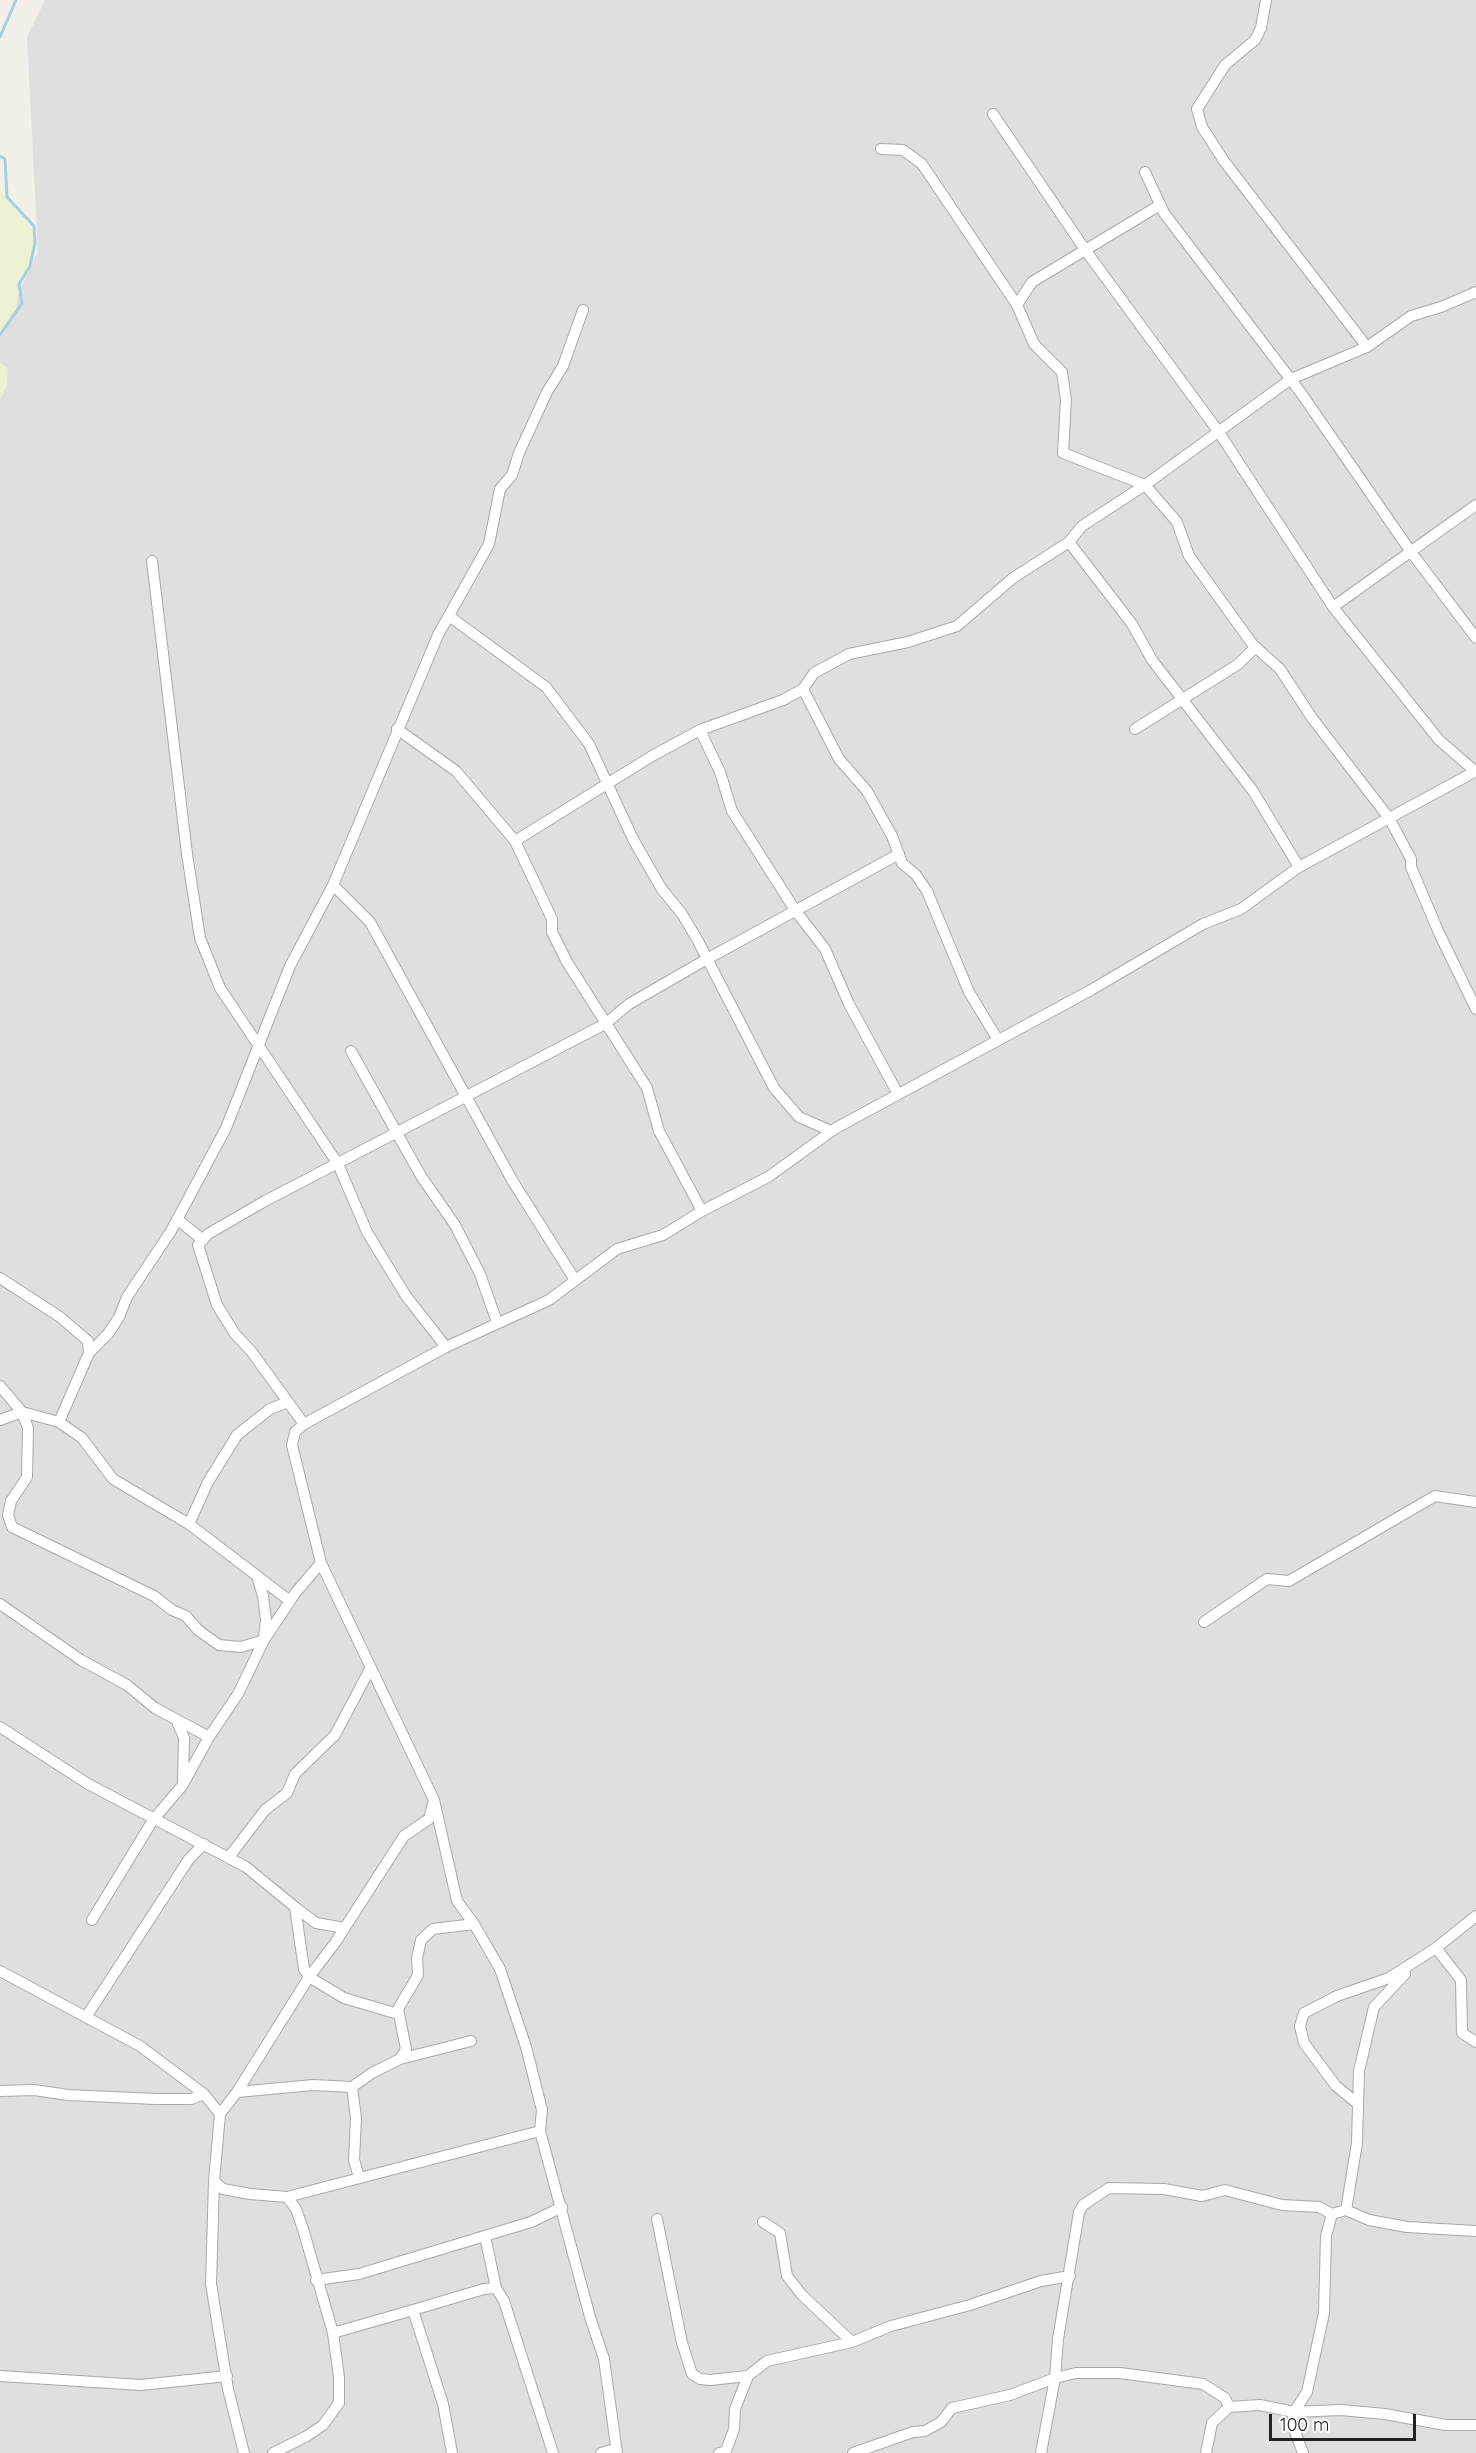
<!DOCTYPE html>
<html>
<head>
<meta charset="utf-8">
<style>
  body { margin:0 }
  #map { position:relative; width:1476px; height:2453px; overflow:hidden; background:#f2f0e8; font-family:Quicksand,sans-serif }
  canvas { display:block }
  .scale { position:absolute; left:1269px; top:2414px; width:147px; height:27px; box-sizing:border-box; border:3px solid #222; border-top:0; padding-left:8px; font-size:18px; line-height:21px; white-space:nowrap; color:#222; -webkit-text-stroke:4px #fff; paint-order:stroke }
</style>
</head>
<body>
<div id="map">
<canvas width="1476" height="2453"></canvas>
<div class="scale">100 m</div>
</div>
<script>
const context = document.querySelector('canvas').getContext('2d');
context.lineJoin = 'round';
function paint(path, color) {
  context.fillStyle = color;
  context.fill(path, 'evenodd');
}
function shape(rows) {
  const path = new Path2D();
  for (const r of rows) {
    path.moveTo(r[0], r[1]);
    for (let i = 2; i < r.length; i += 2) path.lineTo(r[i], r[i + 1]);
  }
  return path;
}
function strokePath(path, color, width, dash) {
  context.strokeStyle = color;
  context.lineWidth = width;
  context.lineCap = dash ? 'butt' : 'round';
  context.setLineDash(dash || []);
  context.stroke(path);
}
paint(shape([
  [45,0,1476,0,1476,2453,0,2453,0,334,38,251,27,37]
]), '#e0dfdf');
paint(shape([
  [0,190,35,233,35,243,25,274,19,278,16,314,0,332],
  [0,363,8,368,7,385,0,400]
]), '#edf2d3');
strokePath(shape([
  [0,37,16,0],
  [0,156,5,159,7,197,34,226,35,243,30,266,19,284,22,303,0,335]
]), '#a6d0e2', 3);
const street = shape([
  [1266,0,1261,28,1255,40,1225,65,1197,109,1202,127,1224,161,1367,347],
  [993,114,1086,251,1218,431,1333,607,1439,740,1476,772],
  [881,149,903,150,922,164,1017,305,1034,344,1062,372,1066,400,1063,453,1145,485,1177,522,1189,556,1253,645,1280,669,1312,718,1389,818,1411,859,1411,867,1439,933,1476,1009],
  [1145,172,1164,213,1301,393,1411,552,1476,638],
  [1017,305,1032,282,1160,205],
  [1069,542,1132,624,1152,660,1253,791,1299,867],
  [152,561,187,854,200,938,220,988,338,1164,367,1232,406,1296,446,1347],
  [1333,607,1476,505],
  [449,616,546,687,589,744,633,839,661,888,682,914,698,941,774,1088,799,1117,831,1131],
  [803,689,839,759,867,791,892,836,902,863,916,875,927,891,969,992,998,1040],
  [397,729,456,771,515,841,552,919,552,932,567,962,647,1088,659,1131,702,1211],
  [1135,729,1237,665,1256,647],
  [700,730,720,772,732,811,795,910,825,949,849,1004,898,1094],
  [515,841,652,756,700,730,783,700,803,689,814,673,849,654,908,642,957,626,1013,578,1069,542,1082,526,1145,485,1291,379,1367,347,1411,316,1441,307,1476,292],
  [333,885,370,922,512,1180,575,1280],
  [351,1051,421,1176,455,1225,480,1274,497,1322],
  [177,1219,203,1240],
  [0,1278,60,1317,88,1341,89,1353,59,1422],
  [89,1353,108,1334,119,1317,127,1297,171,1231,226,1128,290,966,333,885,438,635,489,544,500,489,512,475,519,453,547,392,563,366,583,310],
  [0,1386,22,1412,28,1428,27,1477,11,1501,8,1515,12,1527,154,1596,172,1610,186,1616,198,1630,219,1645,241,1647,264,1640],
  [0,1420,22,1412,59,1422,82,1438,113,1479,189,1524,290,1601],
  [304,1424,251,1351,235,1334,217,1305,198,1245,208,1234,265,1201,605,1024,629,1004,707,959,899,854],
  [189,1524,208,1482,237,1435,270,1409,288,1402],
  [258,1579,263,1596,266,1620,264,1637],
  [0,1604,81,1660,127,1685,155,1708,209,1737],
  [1204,1622,1267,1579,1289,1581,1435,1496,1476,1502],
  [176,1719,184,1738,183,1783],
  [0,1727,88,1784,246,1867,295,1907,304,1969,309,1977,344,1998,398,2014],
  [229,1857,265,1810,287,1793,295,1774,335,1735,370,1669],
  [295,1907,316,1923,345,1928],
  [92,1920,153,1820,182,1786,209,1737,238,1694,264,1640,296,1592,321,1563],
  [1436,1948,1461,1980,1462,2033,1476,2042],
  [0,1971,140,2046,204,2094,220,2114],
  [86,2017,189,1859,204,1844],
  [400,2059,471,2041],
  [352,2087,356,2118,354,2160,359,2177],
  [0,2091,34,2090,68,2095,156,2099,191,2099,204,2094],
  [237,2092,313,2085,352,2087,372,2073,400,2059,406,2049,398,2009,418,1975,417,1958,421,1940,433,1929,474,1924],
  [1358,2104,1336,2086,1304,2043,1300,2026,1304,2013,1337,1996,1389,1978,1436,1948,1476,1916],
  [214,2181,223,2189,250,2194,287,2197],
  [1346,2210,1357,2143,1359,2071,1374,2007,1405,1974],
  [657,2219,682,2343,692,2374,700,2379,710,2380,748,2376],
  [763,2222,780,2233,787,2276,802,2295,852,2342],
  [485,2236,496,2288],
  [316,2280,359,2274,531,2222,562,2207],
  [413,2310,484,2289,496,2288,504,2301,553,2453],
  [333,2333,413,2310,443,2404,452,2453],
  [0,2376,141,2385,227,2376],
  [244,2453,228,2389,211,2284,214,2181,220,2114,237,2092,309,1977,335,1943,404,1836,429,1819,434,1800],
  [273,2453,307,2436,323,2425,339,2403,339,2377,333,2333,303,2229,296,2209,287,2197,540,2131],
  [601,2453,615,2449],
  [617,2453,604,2359,590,2317,540,2131,542,2110,526,2047,500,1969,474,1924,457,1901,434,1800,321,1563,292,1445,295,1432,304,1424,446,1347,549,1300,617,1249,663,1235,702,1211,768,1177,836,1128,1091,990,1203,924,1241,909,1299,867,1476,771],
  [719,2453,726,2451,734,2429,735,2409,748,2376,767,2361,852,2342,891,2326,970,2305,1041,2281,1070,2276],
  [853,2453,913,2432,925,2431,941,2422,952,2408,1010,2395,1055,2378,1076,2373,1120,2373,1203,2384,1225,2398,1229,2407],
  [1041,2453,1055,2378,1058,2339,1079,2212,1083,2205,1109,2188,1164,2189,1202,2196,1225,2190,1282,2205,1319,2207,1332,2214],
  [1206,2453,1212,2423,1229,2407,1260,2405,1294,2412,1341,2410,1385,2414,1445,2425,1476,2425],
  [1303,2453,1292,2424,1294,2412,1307,2392,1324,2313,1326,2236,1332,2214,1346,2210,1369,2220,1407,2227,1476,2231]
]);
strokePath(street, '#a9a9a9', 12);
strokePath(street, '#fff', 10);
</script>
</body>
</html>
